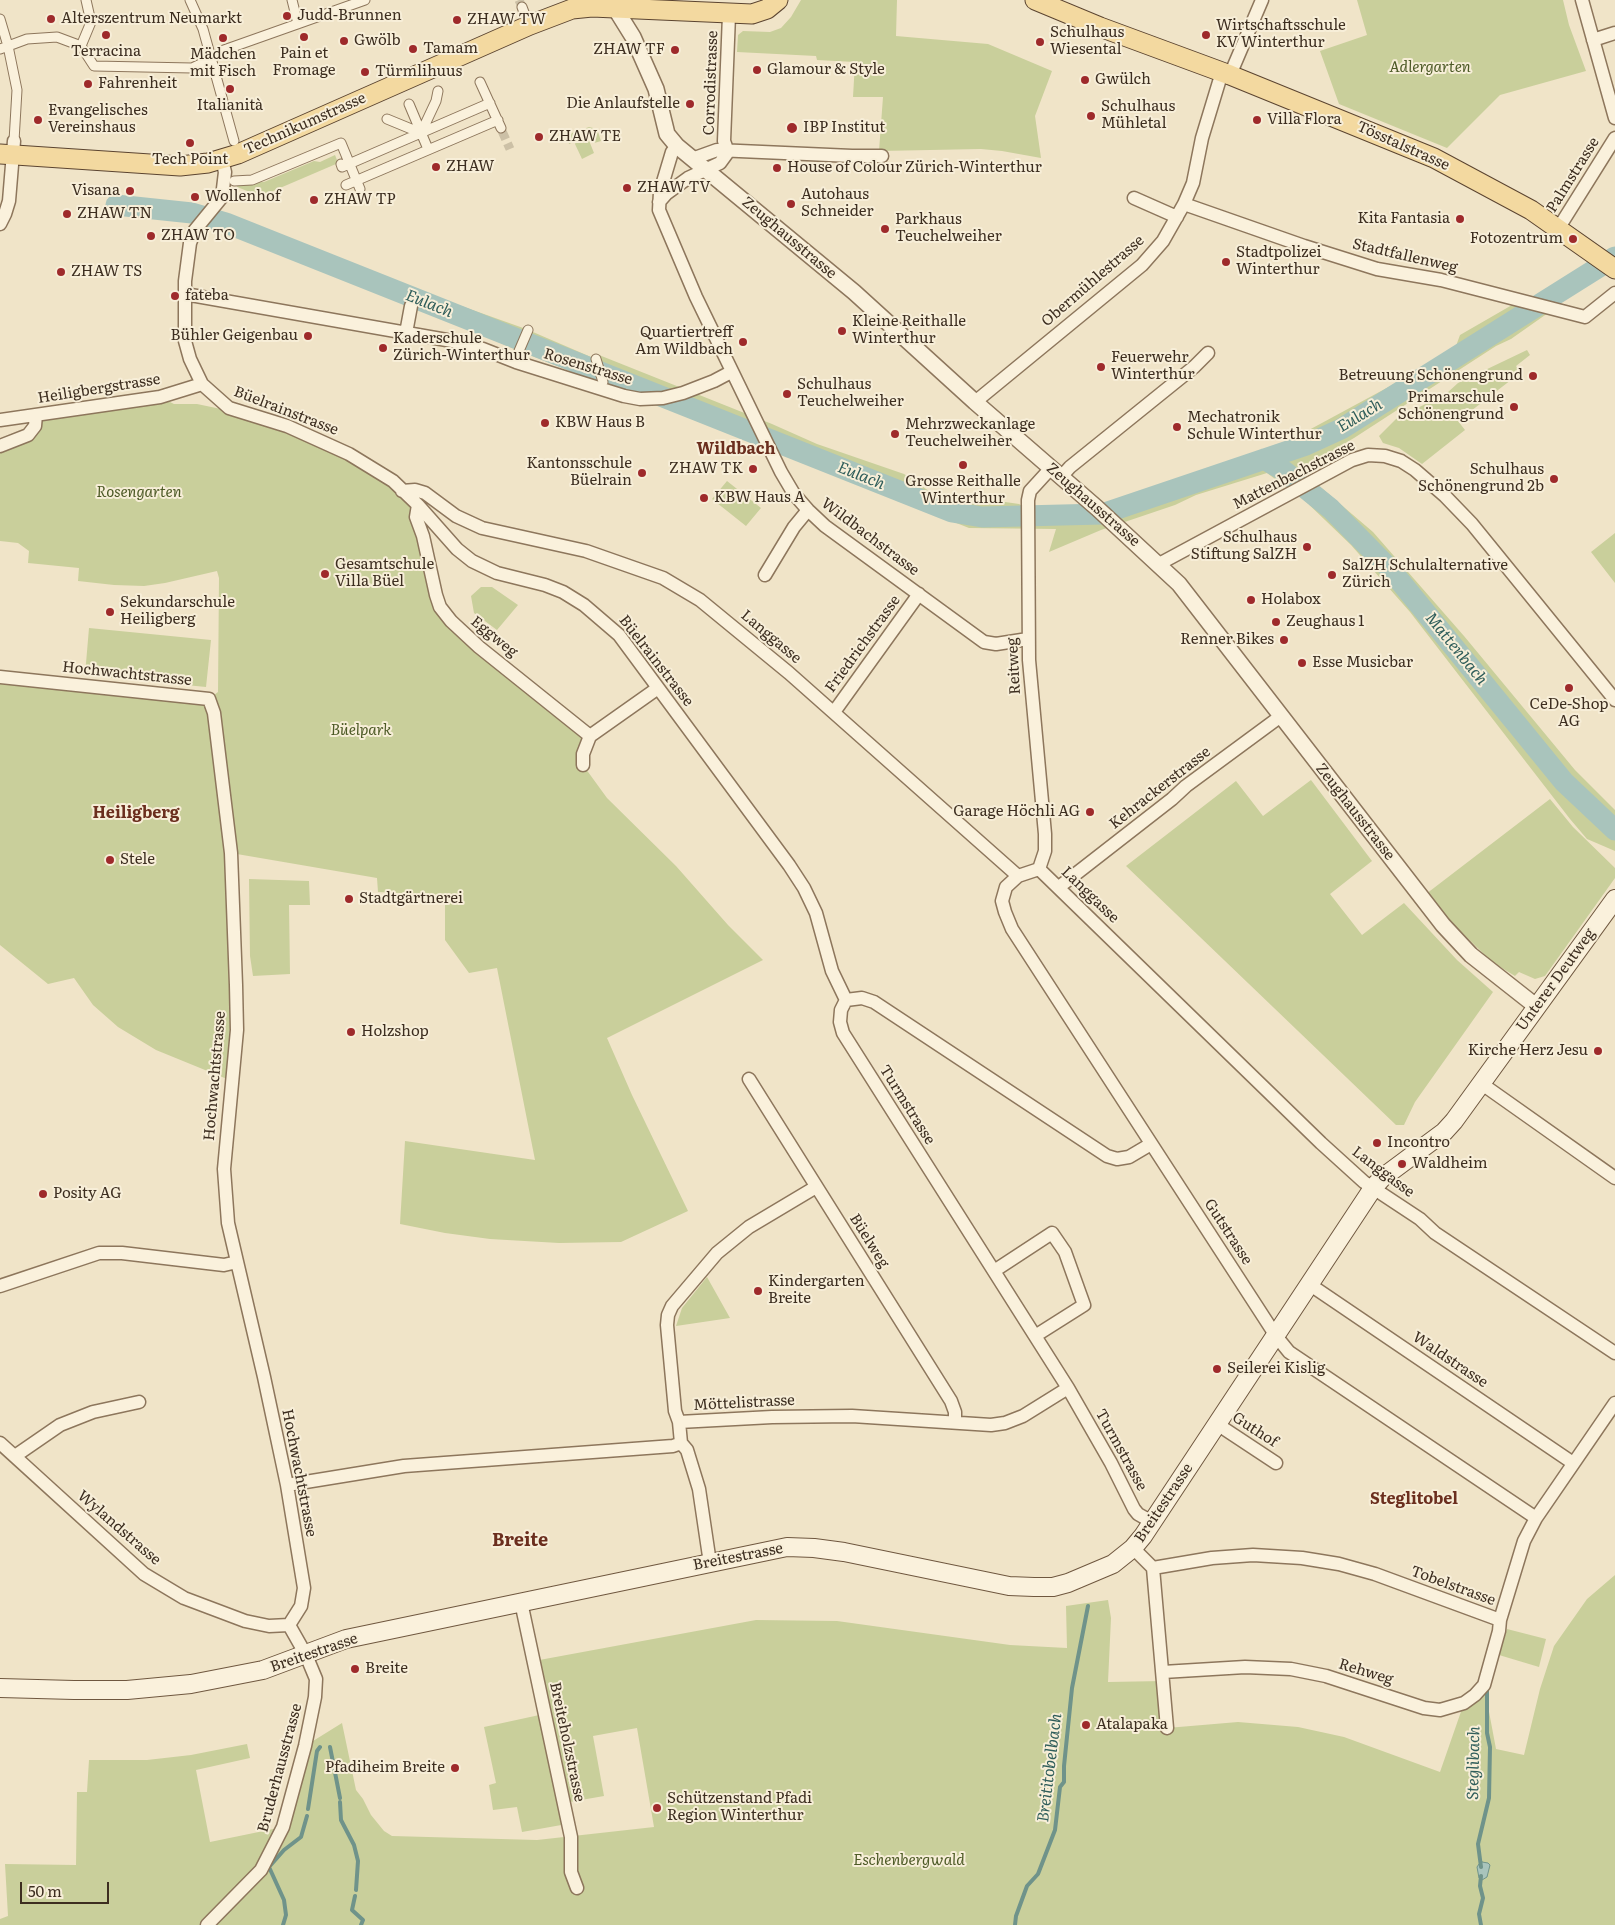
<!DOCTYPE html>
<html>
<head>
<meta charset="utf-8">
<style>
  body { margin:0 }
  #map { position:relative; width:1615px; height:1925px; overflow:hidden; background:#f0e4c8; font-family:Literata,serif }
  canvas { display:block }
  .scale { position:absolute; left:20px; top:1882px; width:89px; height:22px; box-sizing:border-box; border:2px solid #3d2e20; border-top:0; padding-left:6px; font-size:15px; line-height:18px; white-space:nowrap; color:#3d2e20; -webkit-text-stroke:4px #f7eed8; paint-order:stroke }
</style>
</head>
<body>
<div id="map">
<canvas width="1615" height="1925"></canvas>
<div class="scale">50 m</div>
</div>
<script>
const context = document.querySelector('canvas').getContext('2d');
context.lineJoin = 'round';
function paint(path, color) {
  context.fillStyle = color;
  context.fill(path, 'evenodd');
}
function shape(rows) {
  const path = new Path2D();
  for (const r of rows) {
    path.moveTo(r[0], r[1]);
    for (let i = 2; i < r.length; i += 2) path.lineTo(r[i], r[i + 1]);
  }
  return path;
}
function strokePath(path, color, width, dash) {
  context.strokeStyle = color;
  context.lineWidth = width;
  context.lineCap = dash ? 'butt' : 'round';
  context.setLineDash(dash || []);
  context.stroke(path);
}
function label(font, color, halo, rows, align = 'center') {
  context.font = font + ' Literata,serif';
  context.lineWidth = 4;
  context.setLineDash([]);
  context.textBaseline = 'middle';
  context.strokeStyle = halo;
  context.fillStyle = color;
  for (const [text, x, y, turn = 0] of rows) {
    context.save();
    context.translate(x, y);
    context.rotate((+turn || 0) * Math.PI / 180);
    context.textAlign = isNaN(turn) ? turn : align;
    if (halo) context.strokeText(text, 0, 0);
    context.fillText(text, 0, 0);
    context.restore();
  }
}
paint(shape([
  [801,0,897,0,896,36,988,44,1052,71,1035,116,1041,158,1002,151,981,149,879,151,883,97,853,97,855,62,817,60,816,56,737,52,738,35,743,31,770,32,781,28,791,17],
  [1357,0,1563,0,1569,25,1586,71,1500,95,1447,148,1339,104,1320,51,1367,35],
  [589,127,597,129,601,141,594,143,590,133,574,139,574,142,569,144,568,140,572,133],
  [588,138,594,153,582,159,575,144,576,142],
  [335,155,339,165,336,164,273,191,268,199,237,187,238,183,264,182,314,161,320,162],
  [218,216,407,289,408,287,526,329,598,360,599,355,772,424,817,444,904,474,948,504,964,507,985,499,1019,504,1028,509,1097,508,1283,444,1407,377,1456,346,1460,335,1512,305,1548,313,1511,339,1496,346,1354,438,1303,468,1304,474,1283,485,1267,473,1196,495,1175,505,1101,530,1049,552,1056,529,969,528,512,348,496,341,287,257,288,252,203,221],
  [1527,350,1530,355,1516,366,1520,373,1458,421,1465,430,1422,464,1399,448,1383,443,1379,436,1396,419,1447,393,1458,383],
  [160,397,174,404,197,404,240,413,329,444,418,505,440,607,590,736,583,765,607,798,676,866,728,925,763,960,607,1038,632,1095,688,1211,621,1242,559,1243,490,1239,445,1233,400,1224,405,1141,535,1160,497,968,469,973,445,940,445,895,378,892,377,878,231,853,232,1081,156,1050,118,1027,93,1005,74,978,48,984,0,945,0,677,209,699,218,692,219,578,217,571,165,583,144,586,114,585,78,581,79,568,28,563,29,551,18,543,0,541,0,446,28,435,36,415],
  [727,481,761,508,746,526,712,499],
  [1318,485,1373,532,1464,636,1575,770,1615,810,1615,851,1587,839,1570,819,1410,612,1351,545,1300,496],
  [1615,533,1615,583,1591,552],
  [481,587,492,587,518,605,497,630,474,613,471,596],
  [89,628,211,640,206,687,85,675],
  [1311,780,1372,861,1330,894,1362,935,1404,903,1457,960,1493,992,1415,1102,1404,1125,1396,1125,1126,866,1236,781,1263,816],
  [1550,799,1573,827,1615,868,1615,878,1545,976,1535,979,1519,972,1515,976,1492,962,1444,915,1426,894],
  [249,879,309,881,310,905,289,905,290,974,253,976,250,956],
  [707,1277,730,1318,676,1326,682,1308],
  [1615,1575,1615,1925,0,1925,0,1919,8,1916,5,1864,76,1865,77,1792,87,1792,89,1760,147,1760,191,1755,247,1744,250,1758,196,1770,210,1842,283,1827,305,1746,342,1723,356,1790,363,1799,371,1815,384,1831,392,1836,537,1840,654,1827,637,1728,593,1736,604,1796,564,1803,567,1824,522,1832,517,1807,493,1810,489,1785,496,1783,484,1727,544,1714,534,1661,756,1620,837,1621,1010,1645,1067,1648,1066,1606,1108,1600,1111,1618,1108,1682,1163,1681,1167,1728,1238,1722,1298,1727,1344,1737,1440,1772,1464,1703,1484,1685,1496,1749,1524,1755,1540,1689,1554,1646,1587,1599],
  [1507,1629,1546,1639,1539,1667,1499,1655]
]), '#c9cf9b');
const water = shape([
  [1482,1862,1488,1863,1490,1865,1487,1877,1482,1880,1479,1878,1477,1867,1479,1864,1482,1862]
]);
paint(water, '#a9c4bc');
strokePath(water, '#6f938a', 1);
strokePath(shape([
  [330,1747,340,1798],
  [340,1802,341,1820,354,1845,358,1861,356,1890],
  [308,1809,317,1751,320,1747],
  [1481,1867,1478,1844,1489,1798,1490,1747,1487,1733,1487,1689],
  [355,1896,352,1910,363,1920,361,1925],
  [283,1925,286,1915,284,1900,269,1867,284,1850,301,1837,307,1816],
  [1015,1925,1016,1916,1027,1886,1038,1874,1055,1830,1060,1787,1064,1782,1064,1766,1072,1688,1088,1606],
  [1481,1925,1479,1914,1483,1898,1480,1886,1481,1876]
]), '#6f938a', 4);
strokePath(shape([
  [116,205,192,213,226,223,952,512,982,517,1102,514,1306,445,1341,429,1615,257],
  [1264,459,1284,471,1331,509,1390,569,1564,782,1615,830]
]), '#a9c4bc', 21);
strokePath(shape([
  [519,0,522,7],
  [502,131,510,149]
]), '#ccc0a6', 9, [9, 4.5]);
const pedestrian = shape([
  [190,0,203,29,234,141],
  [292,0,298,24],
  [522,7,525,15],
  [0,19,8,46,17,90,14,141],
  [81,46,91,22,86,0],
  [0,49,27,39,57,37,81,46,94,66,192,68,211,59,224,50,365,0],
  [480,82,501,128],
  [409,104,428,149],
  [387,119,421,133,436,101,438,91],
  [341,164,342,167,490,103],
  [234,181,252,180,341,143,360,189],
  [346,185,498,120],
  [519,351,528,330],
  [596,359,603,382]
]);
const minor = shape([
  [1582,0,1615,118],
  [1593,40,1615,33],
  [1230,75,1262,0],
  [677,146,672,152,660,192,659,210,696,297,781,472,794,494,808,510,825,526,984,642,996,644,1028,639],
  [728,152,724,141,729,15],
  [692,159,717,150,852,156,882,156],
  [222,160,225,172,222,197,195,230,190,243,185,281,185,341,190,359,202,384,229,408,287,426,349,454,393,481,418,505,457,549,472,561,497,573,545,585,563,592,584,605,619,635,789,865,804,888,816,913,832,971,846,1000],
  [1134,198,1177,217],
  [659,202,666,194,688,178,720,163,728,152],
  [1184,204,1304,246,1377,269,1441,280,1585,317,1615,293],
  [0,224,5,214,9,201,14,141],
  [1558,229,1615,138],
  [185,294,458,342,483,349,516,362,624,396,640,399,663,398,683,393,714,381,731,372],
  [406,333,411,306],
  [975,402,1142,265,1163,241,1184,204,1193,183,1202,138,1222,72],
  [0,420,160,397,202,384],
  [0,446,28,435,35,426,36,415],
  [1061,477,1070,467,1194,367,1208,353],
  [402,491,415,490,425,493,456,516,482,528,586,551,663,578,700,600,789,673,1018,876],
  [418,505,416,517,423,536,436,595,440,607,451,621,479,647,590,736],
  [1159,564,1352,460,1368,455,1385,456,1401,461,1415,470,1445,496,1472,524,1615,700],
  [765,575,794,527,808,510],
  [0,677,209,699,214,713,231,853,236,985,237,1030,224,1169,228,1223,264,1377,287,1485,304,1588,301,1606,289,1625],
  [834,712,919,594],
  [590,736,658,688],
  [583,765,583,754,590,736],
  [1039,869,1045,851,1045,834,1029,660,1028,500,1030,491,1051,468],
  [1059,887,1172,799,1186,786,1281,716],
  [846,1000,841,1010,840,1022,843,1033,1068,1388,1111,1463,1134,1509,1138,1514,1152,1522],
  [846,1000,862,998,874,1002,1107,1156,1117,1159,1129,1157,1151,1144],
  [749,1079,951,1401,955,1412,955,1422],
  [1482,1084,1615,1178],
  [994,1271,1052,1233,1065,1252,1084,1305,1035,1336],
  [1309,1284,1573,1463],
  [0,1286,99,1253,122,1253,224,1265,237,1262],
  [679,1422,772,1417,852,1416,991,1425,1005,1423,1023,1416,1068,1388],
  [1217,1424,1276,1463],
  [0,1443,144,1574,184,1598,245,1621,269,1626,289,1625],
  [681,1443,687,1450,699,1489,710,1563],
  [15,1456,60,1425,93,1412,139,1402],
  [287,1485,404,1466,673,1446,681,1443,679,1422,675,1411,667,1325,668,1315,672,1306,717,1253,749,1227,816,1187],
  [1536,1518,1289,1352,1276,1336,1012,929,1005,912,1002,901,1006,887,1018,876,1039,869,1321,1143,1364,1182,1420,1219,1435,1233,1615,1353],
  [1133,1548,1153,1568,1167,1728],
  [1153,1568,1212,1558,1253,1555,1302,1558,1339,1564,1375,1574,1500,1620],
  [521,1602,571,1837,571,1872,577,1888],
  [1163,1672,1245,1667,1291,1669,1326,1676,1424,1708,1440,1710,1464,1703,1475,1695,1484,1685,1499,1631,1500,1620,1524,1541,1536,1518,1615,1403],
  [207,1925,261,1870,283,1827,305,1746,315,1697,316,1679,306,1655,289,1625]
]);
const tertiary = shape([
  [615,8,633,37,656,89,667,134,677,146,854,292,975,402,1097,508,1179,584,1443,925,1471,955,1537,1007]
]);
const secondary = shape([
  [0,1688,74,1690,127,1690,191,1684,263,1670,346,1639,787,1547,814,1548,844,1552,1009,1586,1034,1587,1053,1587,1068,1583,1113,1564,1133,1548,1143,1536,1373,1188,1382,1178,1444,1132,1454,1121,1615,899]
]);
const primary = shape([
  [1035,0,1100,27,1230,75,1434,158,1531,210,1615,269],
  [0,154,180,166,208,163,238,154,530,25,572,9,592,7,752,14,767,9,778,0]
]);
strokePath(pedestrian, '#8d765c', 11);
strokePath(minor, '#8d765c', 15);
strokePath(tertiary, '#8d765c', 18);
strokePath(secondary, '#6f573f', 20);
strokePath(primary, '#5b4430', 21);
strokePath(pedestrian, '#faf1dc', 9);
strokePath(minor, '#faf1dc', 12);
strokePath(tertiary, '#faf1dc', 15);
strokePath(secondary, '#faf1dc', 18);
strokePath(primary, '#f3d9a0', 19);
for (const [x, y, r, color] of [
  [287,16,5,"#9e2a2b"],
  [51,19,5,"#9e2a2b"],
  [457,20,5,"#9e2a2b"],
  [106,35,5,"#9e2a2b"],
  [1206,35,5,"#9e2a2b"],
  [304,37,5,"#9e2a2b"],
  [223,38,5,"#9e2a2b"],
  [344,41,5,"#9e2a2b"],
  [1040,42,5,"#9e2a2b"],
  [413,49,5,"#9e2a2b"],
  [675,50,5,"#9e2a2b"],
  [757,70,5,"#9e2a2b"],
  [365,72,5,"#9e2a2b"],
  [1085,80,5,"#9e2a2b"],
  [88,84,5,"#9e2a2b"],
  [230,89,5,"#9e2a2b"],
  [690,104,5,"#9e2a2b"],
  [1091,116,5,"#9e2a2b"],
  [38,120,5,"#9e2a2b"],
  [1257,120,5,"#9e2a2b"],
  [792,128,6,"#9e2a2b"],
  [539,137,5,"#9e2a2b"],
  [190,143,5,"#9e2a2b"],
  [436,167,5,"#9e2a2b"],
  [777,168,5,"#9e2a2b"],
  [627,188,5,"#9e2a2b"],
  [130,191,5,"#9e2a2b"],
  [195,197,5,"#9e2a2b"],
  [314,200,5,"#9e2a2b"],
  [791,204,5,"#9e2a2b"],
  [67,214,5,"#9e2a2b"],
  [1460,219,5,"#9e2a2b"],
  [885,229,5,"#9e2a2b"],
  [151,236,5,"#9e2a2b"],
  [1573,239,5,"#9e2a2b"],
  [1226,262,5,"#9e2a2b"],
  [61,272,5,"#9e2a2b"],
  [175,296,5,"#9e2a2b"],
  [842,331,5,"#9e2a2b"],
  [308,336,5,"#9e2a2b"],
  [743,342,5,"#9e2a2b"],
  [383,348,5,"#9e2a2b"],
  [1101,367,5,"#9e2a2b"],
  [1533,376,5,"#9e2a2b"],
  [787,394,5,"#9e2a2b"],
  [1514,407,5,"#9e2a2b"],
  [545,423,5,"#9e2a2b"],
  [1177,427,5,"#9e2a2b"],
  [895,434,5,"#9e2a2b"],
  [963,465,5,"#9e2a2b"],
  [753,469,5,"#9e2a2b"],
  [642,473,5,"#9e2a2b"],
  [1554,479,5,"#9e2a2b"],
  [704,498,5,"#9e2a2b"],
  [1307,547,5,"#9e2a2b"],
  [325,574,5,"#9e2a2b"],
  [1332,575,5,"#9e2a2b"],
  [1251,600,5,"#9e2a2b"],
  [110,612,5,"#9e2a2b"],
  [1276,622,5,"#9e2a2b"],
  [1284,640,5,"#9e2a2b"],
  [1302,663,5,"#9e2a2b"],
  [1569,688,5,"#9e2a2b"],
  [1090,812,5,"#9e2a2b"],
  [110,860,5,"#9e2a2b"],
  [349,899,5,"#9e2a2b"],
  [351,1032,5,"#9e2a2b"],
  [1598,1051,5,"#9e2a2b"],
  [1377,1143,5,"#9e2a2b"],
  [1402,1164,5,"#9e2a2b"],
  [43,1194,5,"#9e2a2b"],
  [758,1291,5,"#9e2a2b"],
  [1217,1369,5,"#9e2a2b"],
  [355,1669,5,"#9e2a2b"],
  [1086,1725,5,"#9e2a2b"],
  [455,1768,5,"#9e2a2b"],
  [657,1808,5,"#9e2a2b"]
]) {
  const dot = new Path2D();
  dot.arc(x, y, r, 0, 2 * Math.PI);
  context.fillStyle = color;
  context.fill(dot);
  strokePath(dot, '#f7eed8', 2);
}
label('15px', '#3d2e20', '#f7eed8', [
  ["Judd-Brunnen",297,16],
  ["Alterszentrum Neumarkt",61,19],
  ["ZHAW TW",467,20],
  ["Wirtschaftsschule",1216,26],
  ["KV Winterthur",1216,43],
  ["Schulhaus",1050,33],
  ["Wiesental",1050,50],
  ["Gwölb",354,41],
  ["Tamam",423,49],
  ["ZHAW TF",665,50,"right"],
  ["Terracina",106,52,"center"],
  ["Pain et",304,54,"center"],
  ["Fromage",304,71,"center"],
  ["Mädchen",223,55,"center"],
  ["mit Fisch",223,72,"center"],
  ["Glamour & Style",767,70],
  ["Türmlihuus",375,72],
  ["Gwülch",1095,80],
  ["Fahrenheit",98,84],
  ["Die Anlaufstelle",680,104,"right"],
  ["Italianità",230,106,"center"],
  ["Schulhaus",1101,107],
  ["Mühletal",1101,124],
  ["Evangelisches",48,111],
  ["Vereinshaus",48,128],
  ["Villa Flora",1267,120],
  ["IBP Institut",803,128],
  ["ZHAW TE",549,137],
  ["Tech Point",190,160,"center"],
  ["ZHAW",446,167],
  ["House of Colour Zürich-Winterthur",787,168],
  ["ZHAW TV",637,188],
  ["Visana",120,191,"right"],
  ["Autohaus",801,195],
  ["Schneider",801,212],
  ["Wollenhof",205,197],
  ["ZHAW TP",324,200],
  ["ZHAW TN",77,214],
  ["Kita Fantasia",1450,219,"right"],
  ["Parkhaus",895,220],
  ["Teuchelweiher",895,237],
  ["ZHAW TO",161,236],
  ["Fotozentrum",1563,239,"right"],
  ["Stadtpolizei",1236,253],
  ["Winterthur",1236,270],
  ["ZHAW TS",71,272],
  ["fateba",185,296],
  ["Kleine Reithalle",852,322],
  ["Winterthur",852,339],
  ["Quartiertreff",733,333,"right"],
  ["Am Wildbach",733,350,"right"],
  ["Bühler Geigenbau",298,336,"right"],
  ["Kaderschule",393,339],
  ["Zürich-Winterthur",393,356],
  ["Feuerwehr",1111,358],
  ["Winterthur",1111,375],
  ["Betreuung Schönengrund",1523,376,"right"],
  ["Schulhaus",797,385],
  ["Teuchelweiher",797,402],
  ["Primarschule",1504,398,"right"],
  ["Schönengrund",1504,415,"right"],
  ["Mechatronik",1187,418],
  ["Schule Winterthur",1187,435],
  ["KBW Haus B",555,423],
  ["Mehrzweckanlage",905,425],
  ["Teuchelweiher",905,442],
  ["Kantonsschule",632,464,"right"],
  ["Büelrain",632,481,"right"],
  ["ZHAW TK",743,469,"right"],
  ["Schulhaus",1544,470,"right"],
  ["Schönengrund 2b",1544,487,"right"],
  ["Grosse Reithalle",963,482,"center"],
  ["Winterthur",963,499,"center"],
  ["KBW Haus A",714,498],
  ["Schulhaus",1297,538,"right"],
  ["Stiftung SalZH",1297,555,"right"],
  ["Gesamtschule",335,565],
  ["Villa Büel",335,582],
  ["SalZH Schulalternative",1342,566],
  ["Zürich",1342,583],
  ["Holabox",1261,600],
  ["Sekundarschule",120,603],
  ["Heiligberg",120,620],
  ["Zeughaus 1",1286,622],
  ["Renner Bikes",1274,640,"right"],
  ["Esse Musicbar",1312,663],
  ["CeDe-Shop",1569,705,"center"],
  ["AG",1569,722,"center"],
  ["Garage Höchli AG",1080,812,"right"],
  ["Stele",120,860],
  ["Stadtgärtnerei",359,899],
  ["Holzshop",361,1032],
  ["Kirche Herz Jesu",1588,1051,"right"],
  ["Incontro",1387,1143],
  ["Waldheim",1412,1164],
  ["Posity AG",53,1194],
  ["Kindergarten",768,1282],
  ["Breite",768,1299],
  ["Seilerei Kislig",1227,1369],
  ["Breite",365,1669],
  ["Atalapaka",1096,1725],
  ["Pfadiheim Breite",445,1768,"right"],
  ["Schützenstand Pfadi",667,1799],
  ["Region Winterthur",667,1816]
], 'left');
label('italic 15px', '#4d5a26', '#f7eed8', [
  ["Adlergarten",1430,68],
  ["Rosengarten",139,493],
  ["Büelpark",361,731],
  ["Eschenbergwald",909,1861]
]);
label('15px', '#3d2e20', '#f7eed8', [
  ["Corrodistrasse",711,83,-88],
  ["Technikumstrasse",305,124,-24],
  ["Tösstalstrasse",1403,146,24],
  ["Palmstrasse",1573,175,-58],
  ["Zeughausstrasse",789,238,40],
  ["Stadtfallenweg",1405,256,13],
  ["Obermühlestrasse",1093,281,-41],
  ["Rosenstrasse",588,367,17],
  ["Heiligbergstrasse",99,389,-9],
  ["Büelrainstrasse",286,411,21],
  ["Mattenbachstrasse",1294,475,-27],
  ["Zeughausstrasse",1093,505,41],
  ["Wildbachstrasse",870,537,37],
  ["Eggweg",494,637,39],
  ["Langgasse",771,637,40],
  ["Friedrichstrasse",863,644,-54],
  ["Büelrainstrasse",656,661,52],
  ["Reitweg",1014,666,-93],
  ["Hochwachtstrasse",127,674,6],
  ["Kehrackerstrasse",1160,788,-38],
  ["Zeughausstrasse",1355,812,52],
  ["Langgasse",1090,895,44],
  ["Unterer Deutweg",1556,980,-54],
  ["Hochwachtstrasse",215,1076,-85],
  ["Turmstrasse",907,1105,58],
  ["Langgasse",1383,1172,37],
  ["Gutstrasse",1228,1232,57],
  ["Büelweg",869,1241,58],
  ["Waldstrasse",1450,1360,34],
  ["Möttelistrasse",744,1403,-3],
  ["Guthof",1255,1430,33],
  ["Turmstrasse",1121,1450,61],
  ["Hochwachtstrasse",299,1473,79],
  ["Breitestrasse",1164,1503,-56],
  ["Wylandstrasse",119,1528,41],
  ["Breitestrasse",738,1557,-11],
  ["Tobelstrasse",1453,1586,20],
  ["Breitestrasse",314,1653,-19],
  ["Rehweg",1366,1672,17],
  ["Breiteholzstrasse",567,1742,78],
  ["Bruderhausstrasse",280,1768,-75]
]);
label('italic 16px', '#2f5d5a', '#f7eed8', [
  ["Eulach",429,304,22],
  ["Eulach",1360,416,-31],
  ["Eulach",861,476,22],
  ["Mattenbach",1456,649,51],
  ["Steglibach",1474,1763,-89],
  ["Breititobelbach",1050,1768,-83]
]);
label('bold 16px', '#6b2e1e', '#f7eed8', [
  ["Wildbach",736,449],
  ["Heiligberg",136,813],
  ["Steglitobel",1414,1499]
]);
label('bold 18px', '#6b2e1e', '#f7eed8', [
  ["Breite",520,1541]
]);
</script>
</body>
</html>
